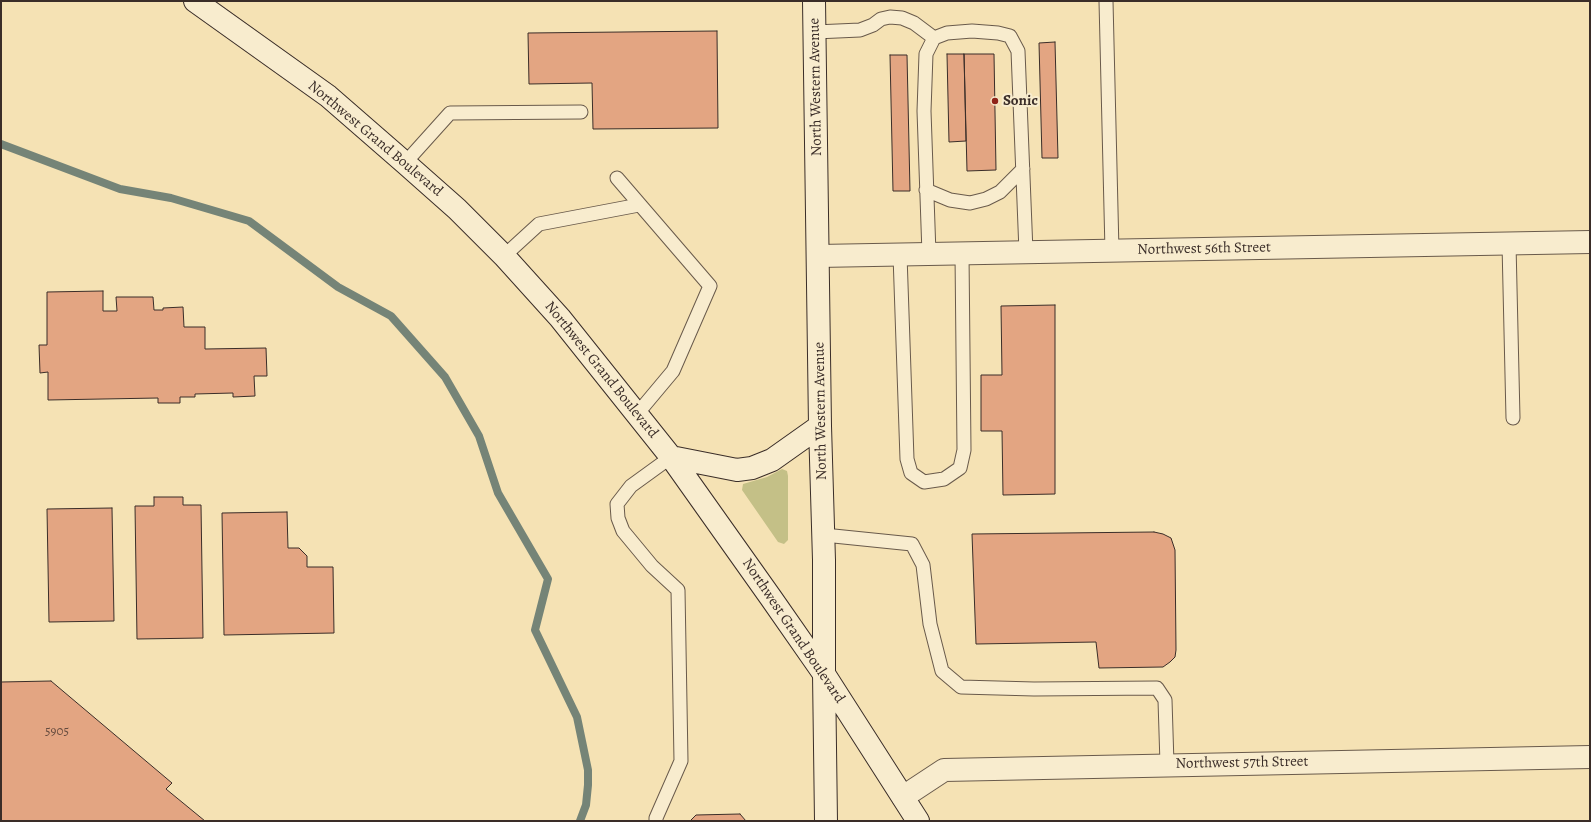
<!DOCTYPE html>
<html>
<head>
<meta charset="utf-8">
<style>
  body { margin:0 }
  #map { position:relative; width:1591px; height:822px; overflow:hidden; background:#f5e2b4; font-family:Alegreya,serif }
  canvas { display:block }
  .frame { position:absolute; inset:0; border:2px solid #3a2d28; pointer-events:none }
</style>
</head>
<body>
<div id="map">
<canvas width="1591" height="822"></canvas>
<div class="frame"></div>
</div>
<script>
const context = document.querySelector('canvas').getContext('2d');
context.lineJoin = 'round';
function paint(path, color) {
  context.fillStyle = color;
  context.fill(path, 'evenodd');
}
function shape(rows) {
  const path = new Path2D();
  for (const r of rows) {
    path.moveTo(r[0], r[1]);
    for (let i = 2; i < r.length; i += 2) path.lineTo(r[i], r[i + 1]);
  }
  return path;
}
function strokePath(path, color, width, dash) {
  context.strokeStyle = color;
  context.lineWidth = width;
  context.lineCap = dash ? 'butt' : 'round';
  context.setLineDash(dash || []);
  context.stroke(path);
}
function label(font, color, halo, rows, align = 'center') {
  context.font = font + ' Alegreya,serif';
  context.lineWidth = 4;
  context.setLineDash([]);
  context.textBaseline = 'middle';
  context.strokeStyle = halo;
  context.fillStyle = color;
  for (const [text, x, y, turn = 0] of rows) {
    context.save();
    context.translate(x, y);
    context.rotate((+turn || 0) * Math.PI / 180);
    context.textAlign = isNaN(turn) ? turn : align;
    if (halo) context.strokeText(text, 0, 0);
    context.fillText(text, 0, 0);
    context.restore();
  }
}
paint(shape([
  [782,469,787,471,788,476,788,540,784,544,778,542,742,490,743,484,767,477]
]), '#c4c087');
strokePath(shape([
  [1,144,120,189,171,198,249,221,338,287,391,316,445,377,479,436,498,493,548,579,535,630,577,717,588,770,588,785,586,805,580,821]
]), '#758477', 8);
const building = shape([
  [717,31,718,128,593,129,592,83,529,84,528,33,717,31],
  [1055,42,1058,158,1042,158,1039,43,1055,42],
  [947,54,964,54,966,141,949,142,947,54],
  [964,54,994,54,996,170,967,171,964,54],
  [890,55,907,55,910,191,893,191,890,55],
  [103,291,103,311,117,311,116,297,153,297,154,310,163,310,163,308,183,307,184,327,205,327,205,349,266,348,267,376,254,376,255,396,233,397,233,393,195,394,195,397,180,397,180,403,158,403,158,398,48,400,48,372,40,373,39,345,47,345,47,292,103,291],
  [1055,305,1055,494,1003,495,1002,431,981,431,981,375,1002,375,1001,306,1055,305],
  [154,497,183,497,183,505,201,505,203,638,137,639,135,506,154,506,154,497],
  [112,508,114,621,49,622,47,509,112,508],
  [287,512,288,548,299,548,307,556,307,567,333,567,334,633,224,635,222,513,287,512],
  [1154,532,1163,534,1171,538,1175,550,1176,650,1175,657,1170,662,1163,667,1099,668,1096,642,976,644,972,534,1154,532],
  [51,681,172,783,166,789,205,821,1,821,1,682,51,681],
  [740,814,746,821,690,821,696,815,740,814]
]);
paint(building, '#e3a582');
strokePath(building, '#3a2d28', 1);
const service = shape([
  [1106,1,1112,251],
  [815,32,860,30,873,25,881,19,890,17,902,18,914,23,934,38],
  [405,163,450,113,581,112],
  [617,178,710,286,673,371,637,414],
  [926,190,950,200,970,203,986,199,1000,192,1023,169],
  [1509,244,1513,418],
  [929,254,924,111,926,54,934,38,947,33,972,31,998,33,1010,36,1018,51,1026,252],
  [900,255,907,459,911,473,924,482,944,479,960,468,964,450,962,254],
  [504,256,539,224,639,205],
  [824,535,912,544,923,565,930,624,942,671,961,687,1034,689,1157,688,1165,700,1167,764],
  [656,821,656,818,681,761,678,590,652,566,623,531,618,518,617,504,631,486,671,457]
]);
const minor = shape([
  [818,256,1590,242],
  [903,797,944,770,1590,757]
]);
const secondary = shape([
  [195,1,328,96,405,163,457,209,504,256,560,318,671,457,771,598,824,674,918,821],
  [814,1,820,426,824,560,824,674,826,821],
  [671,457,737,470,752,468,772,460,820,426]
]);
strokePath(service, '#695a4b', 15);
strokePath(minor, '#695a4b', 24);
strokePath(secondary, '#3a2d28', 24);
strokePath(service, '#f8ecce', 13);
strokePath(minor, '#f8ecce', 22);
strokePath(secondary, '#f8ecce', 22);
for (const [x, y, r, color] of [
  [995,101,4,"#8f2418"]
]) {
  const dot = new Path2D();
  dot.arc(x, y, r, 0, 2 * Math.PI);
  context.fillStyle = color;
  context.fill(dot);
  strokePath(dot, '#f8ecce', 1.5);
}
label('13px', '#644b3e', null, [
  ["5905",57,732]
]);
label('15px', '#3a2d28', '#f8ecce', [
  ["North Western Avenue",816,87,-91],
  ["Northwest Grand Boulevard",375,139,40],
  ["Northwest 56th Street",1204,249,-1],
  ["Northwest Grand Boulevard",601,370,51],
  ["North Western Avenue",821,411,-91],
  ["Northwest Grand Boulevard",793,631,56],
  ["Northwest 57th Street",1242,763,-1]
]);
label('bold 15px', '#3a2d28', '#f8ecce', [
  ["Sonic",1003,101]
], 'left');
</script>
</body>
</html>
